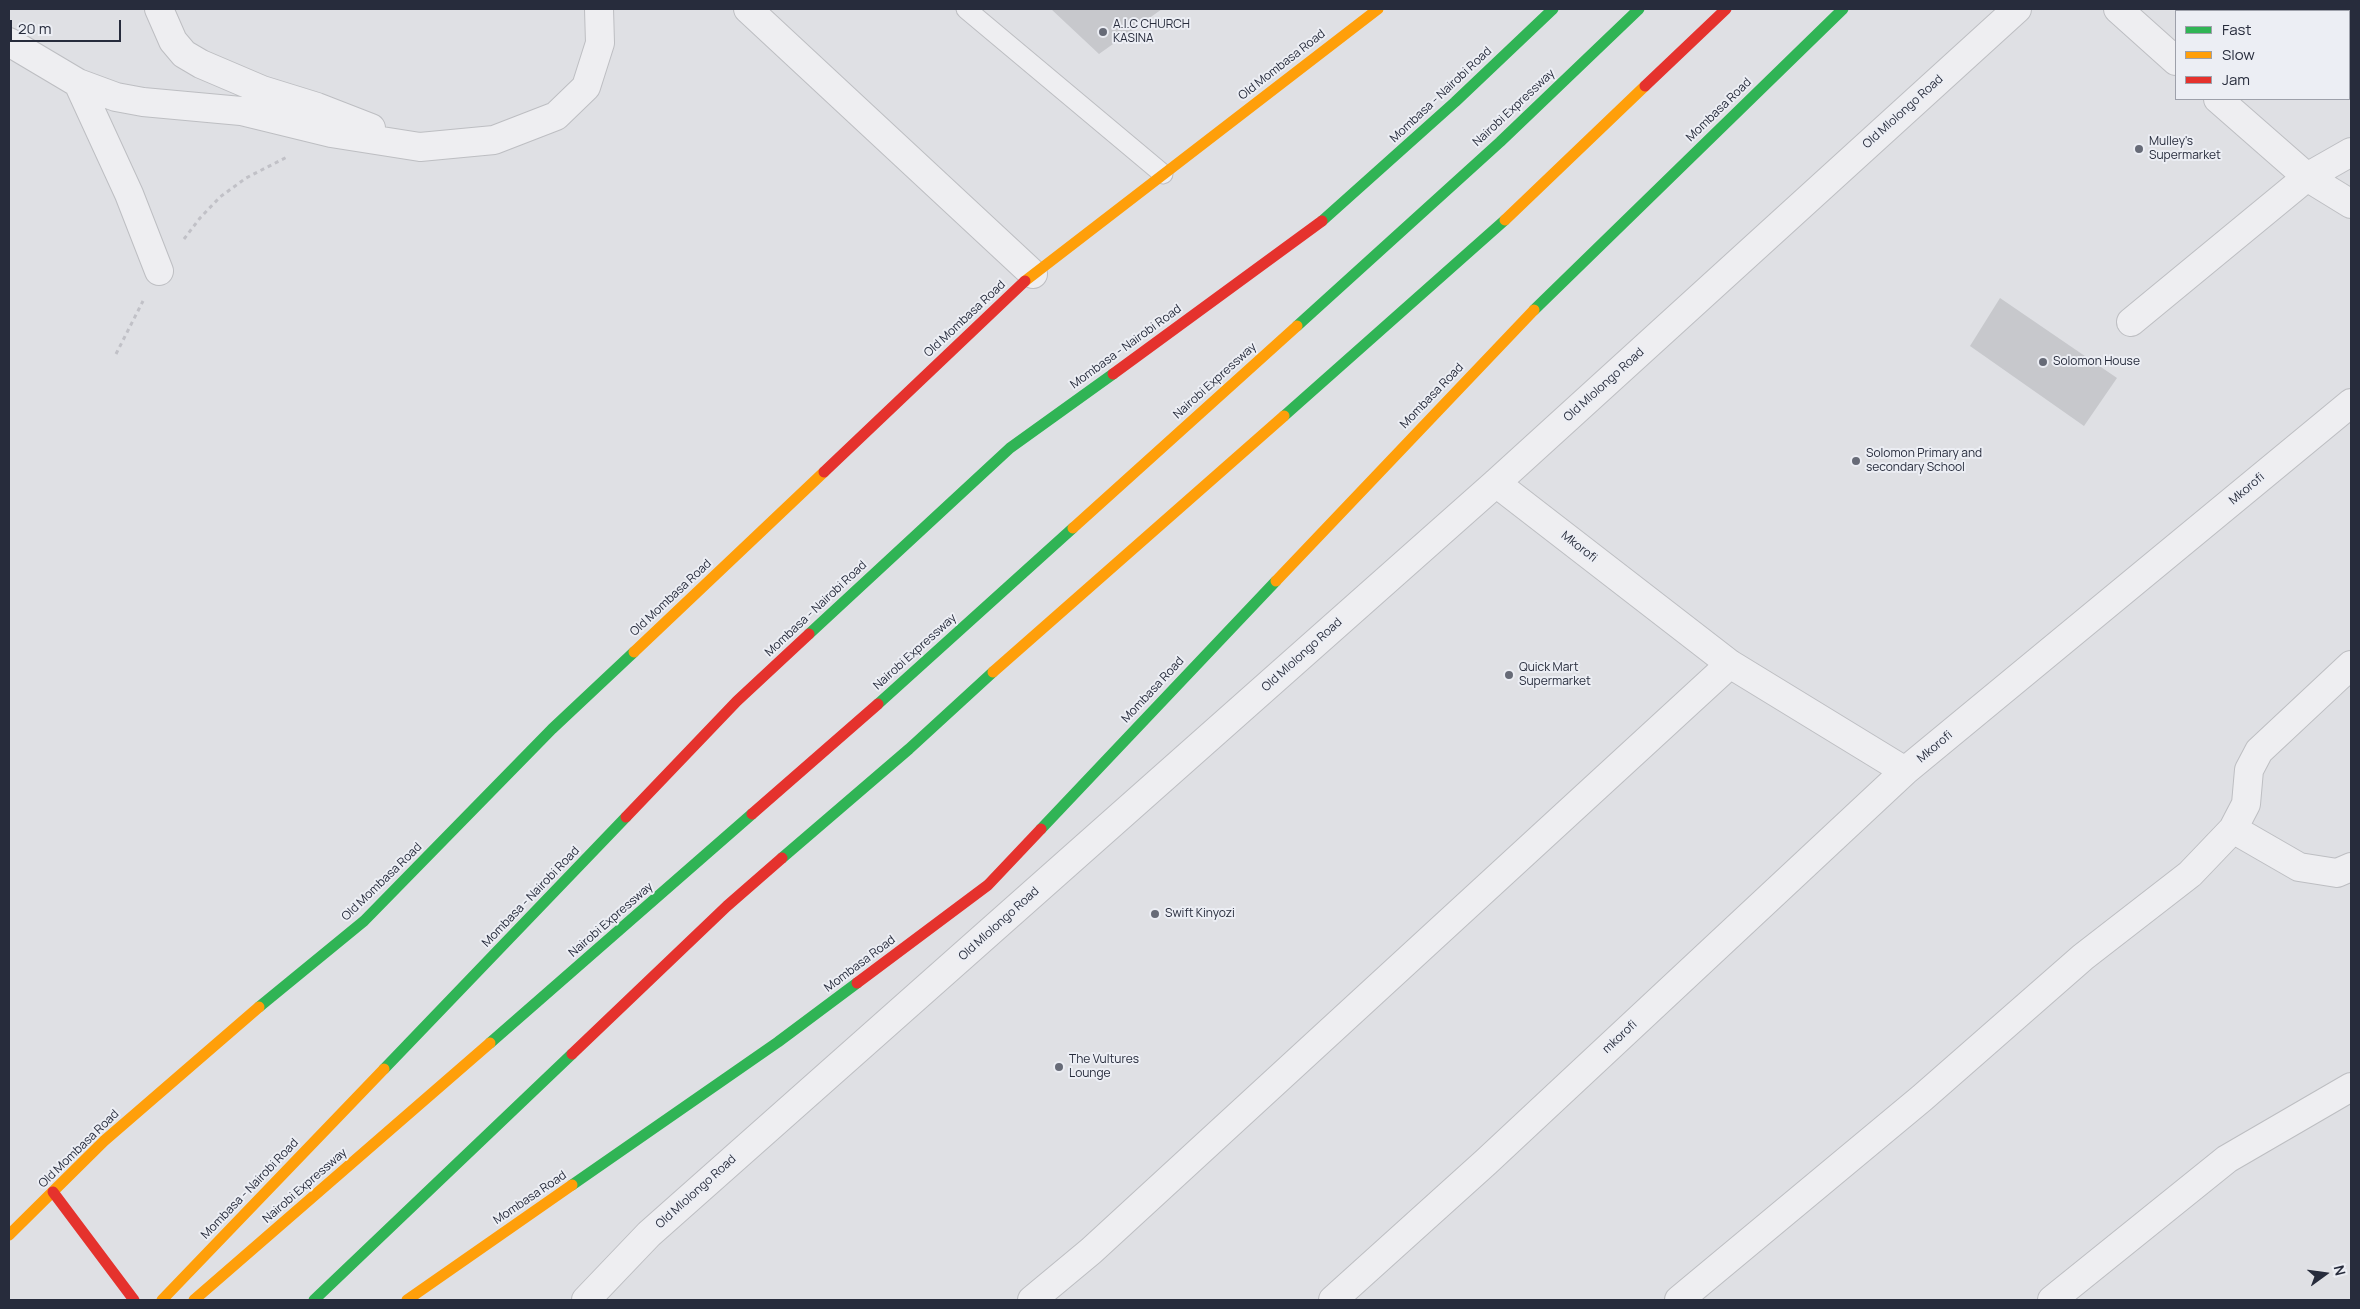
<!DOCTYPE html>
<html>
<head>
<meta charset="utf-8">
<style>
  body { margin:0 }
  #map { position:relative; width:2360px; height:1309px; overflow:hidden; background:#dfe0e4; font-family:Manrope,sans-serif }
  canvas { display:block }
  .frame { position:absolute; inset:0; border:10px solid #272c3c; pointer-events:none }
  .legend { position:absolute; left:2175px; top:10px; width:175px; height:90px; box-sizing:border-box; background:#eceef4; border:1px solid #9da0aa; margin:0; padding:6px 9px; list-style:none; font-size:15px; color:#272c3c }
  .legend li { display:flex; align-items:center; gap:10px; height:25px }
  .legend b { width:25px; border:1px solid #9da0aa }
  .north { position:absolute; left:2300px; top:1249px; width:50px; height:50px; -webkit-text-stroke:4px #eceef4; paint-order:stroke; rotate:76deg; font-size:14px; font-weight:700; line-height:20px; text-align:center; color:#272c3c }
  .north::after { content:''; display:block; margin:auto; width:18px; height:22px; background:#272c3c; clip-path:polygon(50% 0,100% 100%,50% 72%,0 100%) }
  .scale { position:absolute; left:10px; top:20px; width:111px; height:22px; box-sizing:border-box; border:2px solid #272c3c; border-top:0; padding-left:6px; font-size:15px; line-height:18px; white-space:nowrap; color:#272c3c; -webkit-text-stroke:4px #eceef4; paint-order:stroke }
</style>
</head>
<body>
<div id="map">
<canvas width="2360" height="1309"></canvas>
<div class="frame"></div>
<ul class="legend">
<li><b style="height:6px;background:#30b455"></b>Fast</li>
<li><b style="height:6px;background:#ff9f0a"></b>Slow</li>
<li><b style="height:6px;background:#e5322d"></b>Jam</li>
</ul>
<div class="north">N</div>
<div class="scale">20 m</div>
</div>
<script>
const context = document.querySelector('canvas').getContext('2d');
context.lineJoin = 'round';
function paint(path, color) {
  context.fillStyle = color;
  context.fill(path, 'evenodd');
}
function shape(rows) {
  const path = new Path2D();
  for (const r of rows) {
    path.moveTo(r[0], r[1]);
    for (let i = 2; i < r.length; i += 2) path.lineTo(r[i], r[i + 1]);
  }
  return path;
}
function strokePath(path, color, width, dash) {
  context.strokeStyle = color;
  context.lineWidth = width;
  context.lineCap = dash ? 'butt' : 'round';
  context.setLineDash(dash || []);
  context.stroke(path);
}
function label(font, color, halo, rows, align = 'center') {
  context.font = font + ' Manrope,sans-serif';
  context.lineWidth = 4;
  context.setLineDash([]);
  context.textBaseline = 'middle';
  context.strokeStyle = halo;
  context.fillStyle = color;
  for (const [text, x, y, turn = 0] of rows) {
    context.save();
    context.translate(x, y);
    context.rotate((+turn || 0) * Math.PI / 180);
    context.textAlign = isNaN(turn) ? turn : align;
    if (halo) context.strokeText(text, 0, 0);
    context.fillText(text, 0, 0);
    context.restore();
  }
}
paint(shape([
  [1051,9,1162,9,1099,54],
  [2307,9,2351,9,2351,74,2349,71,2349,11,2309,11],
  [2000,298,2117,378,2084,426,1970,346]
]), '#c7c8cc');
const lane = shape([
  [966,9,1163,174]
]);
const street = shape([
  [159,9,173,41,184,54,201,64,262,90,317,107,371,128],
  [748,9,1033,274],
  [2118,9,2176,61],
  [9,42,78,83,116,97,143,102,241,111,331,133,420,147,494,140,556,116,586,87,600,43,599,9],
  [78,83,129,194,159,271],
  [2218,99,2307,177,2351,204],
  [2131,322,2307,177,2351,152],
  [1496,483,1730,664,1905,771],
  [2233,829,2299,867,2337,873,2351,867],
  [586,1300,649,1234,1496,483,2017,9],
  [1032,1300,1091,1251,1730,664],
  [1333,1300,1486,1162,1905,771,2351,403],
  [1679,1300,1922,1098,2083,957,2190,874,2233,829,2246,804,2249,770,2259,751,2351,665],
  [2052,1300,2227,1159,2351,1087]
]);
strokePath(lane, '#bdbec2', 21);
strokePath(street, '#bdbec2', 30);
strokePath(shape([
  [184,239,200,218,220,197,246,178,287,157],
  [116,354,143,301]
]), '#c1c1c7', 3, [4, 4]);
strokePath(lane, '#eeeef1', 19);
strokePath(street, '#eeeef1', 28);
strokePath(shape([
  [1322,221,1455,102,1553,9],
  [1534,310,1843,9],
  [1297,326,1500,142,1639,9],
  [1284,416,1505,220],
  [809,634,1010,448,1113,374],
  [878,704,1073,528],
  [1041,829,1276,581],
  [782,858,909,749,993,672],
  [259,1007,364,921,552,729,634,652],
  [490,1043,752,814],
  [384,1069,626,817],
  [572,1185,778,1042,857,983],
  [314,1300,572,1054]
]), '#30b455', 11);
strokePath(shape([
  [1505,220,1645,86],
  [1025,281,1378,9],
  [1073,528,1297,326],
  [1276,581,1534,310],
  [634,652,824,472],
  [993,672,1284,416],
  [9,1235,104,1141,259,1007],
  [162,1300,384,1069],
  [194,1300,490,1043],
  [407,1300,572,1185]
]), '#ff9f0a', 11);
strokePath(shape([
  [1645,86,1726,9],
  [1113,374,1322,221],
  [824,472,1025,281],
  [752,814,878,704],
  [626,817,737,701,809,634],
  [857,983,988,885,1041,829],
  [572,1054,727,906,782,858],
  [53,1192,134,1300]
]), '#e5322d', 11);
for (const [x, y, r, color] of [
  [1103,32,5,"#676b77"],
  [2139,149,5,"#676b77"],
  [2043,362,5,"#676b77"],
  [1856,461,5,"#676b77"],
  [1509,675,5,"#676b77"],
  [1155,914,5,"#676b77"],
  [1059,1067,5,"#676b77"]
]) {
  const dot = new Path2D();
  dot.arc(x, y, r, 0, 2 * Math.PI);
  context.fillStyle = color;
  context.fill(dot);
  strokePath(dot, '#eceef4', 2);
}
label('12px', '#272c3c', '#eceef4', [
  ["A.I.C CHURCH",1113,25],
  ["KASINA",1113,39],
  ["Mulley's",2149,142],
  ["Supermarket",2149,156],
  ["Solomon House",2053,362],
  ["Solomon Primary and",1866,454],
  ["secondary School",1866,468],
  ["Quick Mart",1519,668],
  ["Supermarket",1519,682],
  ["Swift Kinyozi",1165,914],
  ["The Vultures",1069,1060],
  ["Lounge",1069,1074]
], 'left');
label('12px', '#272c3c', '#eceef4', [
  ["Old Mombasa Road",1282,65,-38],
  ["Mombasa - Nairobi Road",1441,95,-43],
  ["Nairobi Expressway",1514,108,-43],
  ["Mombasa Road",1719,110,-44],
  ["Old Mlolongo Road",1903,112,-42],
  ["Old Mombasa Road",965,319,-43],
  ["Mombasa - Nairobi Road",1126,347,-36],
  ["Nairobi Expressway",1215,381,-42],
  ["Old Mlolongo Road",1604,385,-42],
  ["Mombasa Road",1432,396,-46],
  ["Mkorofi",2247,489,-40],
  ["Mkorofi",1579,547,38],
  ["Old Mombasa Road",671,598,-43],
  ["Mombasa - Nairobi Road",816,609,-43],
  ["Nairobi Expressway",915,652,-42],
  ["Old Mlolongo Road",1302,655,-42],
  ["Mombasa Road",1153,690,-47],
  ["Mkorofi",1935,747,-40],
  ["Old Mombasa Road",382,882,-44],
  ["Mombasa - Nairobi Road",531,897,-46],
  ["Nairobi Expressway",611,920,-41],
  ["Old Mlolongo Road",999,924,-42],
  ["Mombasa Road",860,964,-37],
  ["mkorofi",1620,1037,-43],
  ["Old Mombasa Road",79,1149,-44],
  ["Nairobi Expressway",305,1186,-41],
  ["Mombasa - Nairobi Road",250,1189,-46],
  ["Old Mlolongo Road",696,1192,-42],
  ["Mombasa Road",530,1198,-34]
]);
</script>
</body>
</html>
